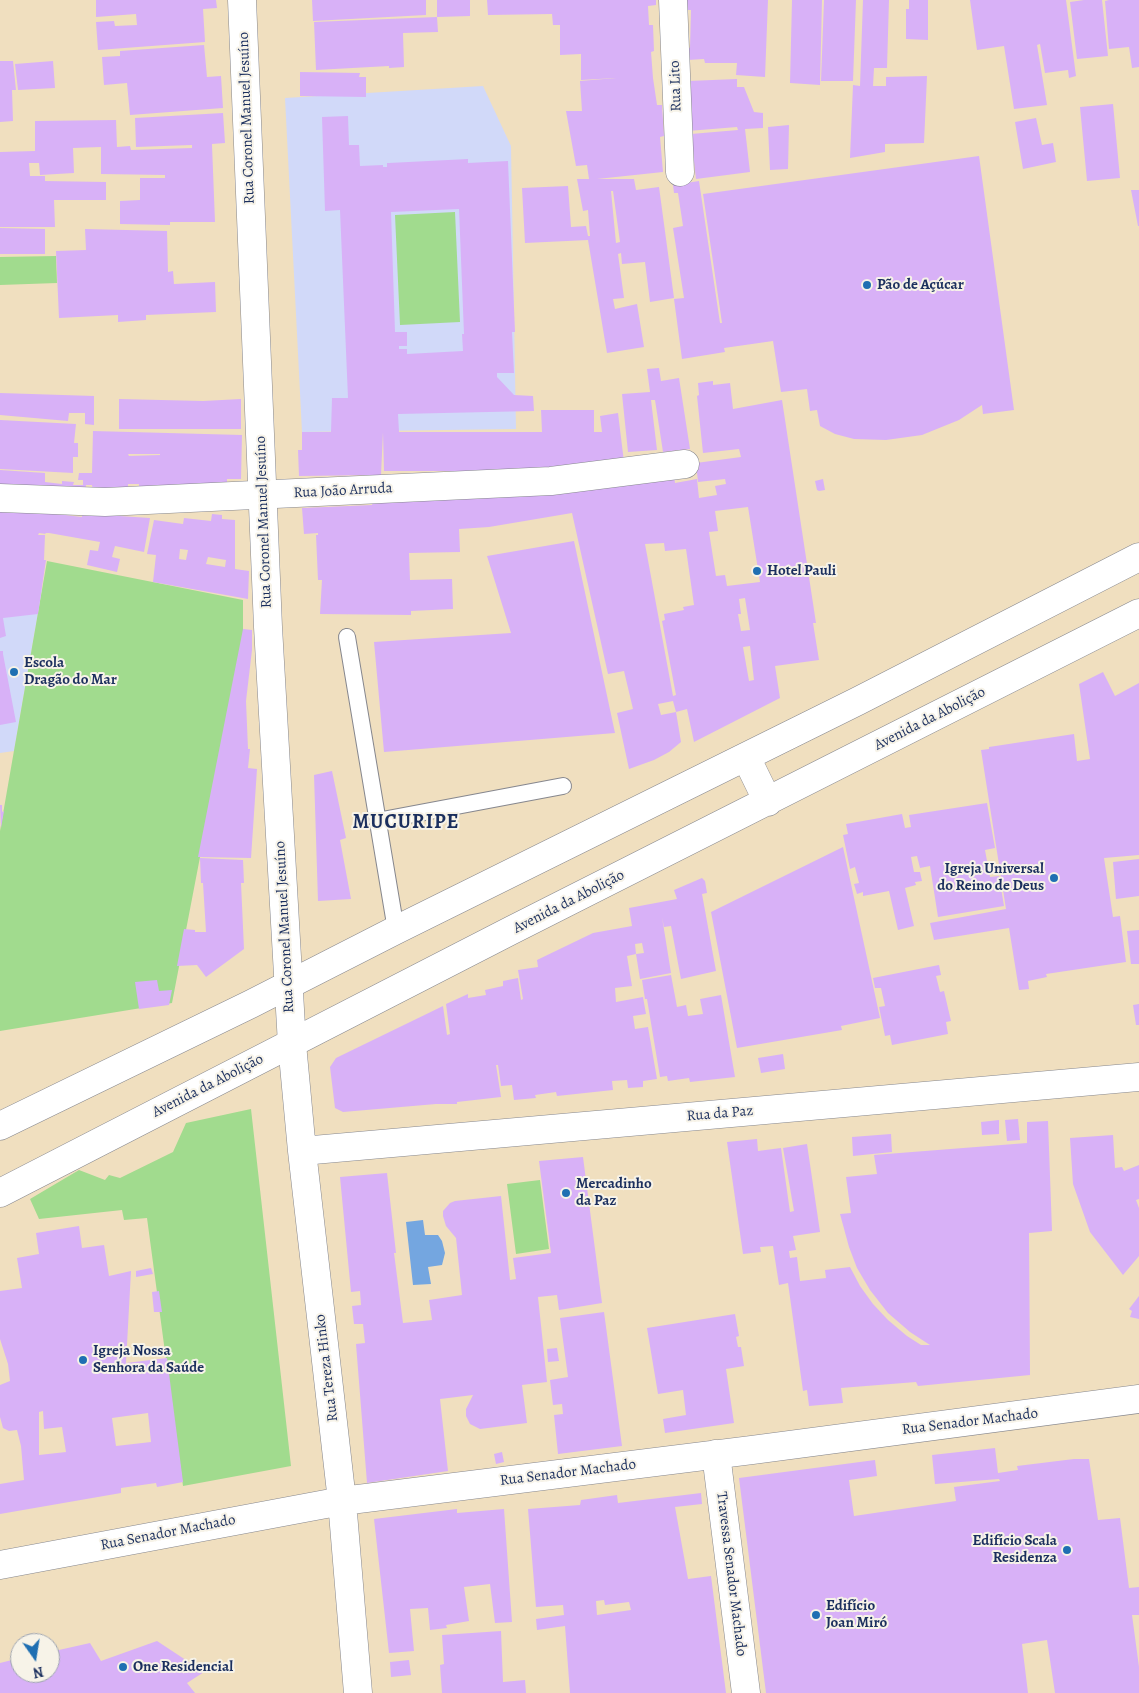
<!DOCTYPE html>
<html>
<head>
<meta charset="utf-8">
<style>
  body { margin:0 }
  #map { position:relative; width:1139px; height:1693px; overflow:hidden; background:#f0dfbf; font-family:Alegreya,serif }
  canvas { display:block }
  .north { position:absolute; left:10px; top:1633px; width:50px; height:50px; box-sizing:border-box; background:#f7f3e8; border:1px solid #9fa5b1; border-radius:50%; rotate:167deg; font-size:14px; font-weight:700; line-height:20px; text-align:center; color:#1b2f5e }
  .north::after { content:''; display:block; margin:auto; width:18px; height:22px; background:#1f6fb2; clip-path:polygon(50% 0,100% 100%,50% 72%,0 100%) }
</style>
</head>
<body>
<div id="map">
<canvas width="1139" height="1693"></canvas>
<div class="north">N</div>
</div>
<script>
const context = document.querySelector('canvas').getContext('2d');
context.lineJoin = 'round';
function paint(path, color) {
  context.fillStyle = color;
  context.fill(path, 'evenodd');
}
function shape(rows) {
  const path = new Path2D();
  for (const r of rows) {
    path.moveTo(r[0], r[1]);
    for (let i = 2; i < r.length; i += 2) path.lineTo(r[i], r[i + 1]);
  }
  return path;
}
function strokePath(path, color, width, dash) {
  context.strokeStyle = color;
  context.lineWidth = width;
  context.lineCap = dash ? 'butt' : 'round';
  context.setLineDash(dash || []);
  context.stroke(path);
}
function label(font, color, halo, rows, align = 'center') {
  context.font = font + ' Alegreya,serif';
  context.lineWidth = 4;
  context.setLineDash([]);
  context.textBaseline = 'middle';
  context.strokeStyle = halo;
  context.fillStyle = color;
  for (const [text, x, y, turn = 0] of rows) {
    context.save();
    context.translate(x, y);
    context.rotate((+turn || 0) * Math.PI / 180);
    context.textAlign = isNaN(turn) ? turn : align;
    if (halo) context.strokeText(text, 0, 0);
    context.fillText(text, 0, 0);
    context.restore();
  }
}
paint(shape([
  [483,86,511,146,516,429,302,432,285,98],
  [42,590,14,751,0,753,0,594]
]), '#d1d9f9');
paint(shape([
  [455,212,460,322,400,325,395,215],
  [56,256,57,283,0,285,0,257],
  [47,561,243,600,243,633,172,1003,0,1031,0,831],
  [251,1109,291,1466,183,1486,147,1218,124,1220,122,1210,39,1219,30,1199,79,1170,105,1180,109,1175,120,1178,173,1152,186,1123],
  [540,1180,549,1249,516,1254,507,1184]
]), '#a1db8e');
paint(shape([
  [423,1220,425,1235,438,1235,442,1241,445,1253,442,1265,428,1267,431,1284,413,1285,406,1222]
]), '#74a6e0');
paint(shape([
  [96,0,216,0,217,8,203,9,205,42,98,50,96,22,114,21,115,26,137,25,136,14,96,17],
  [312,0,426,0,426,15,313,21],
  [437,0,470,0,470,16,437,17],
  [487,0,656,0,656,5,648,6,649,25,653,25,654,51,651,52,653,78,657,105,662,105,664,136,660,137,663,172,597,179,634,179,636,190,659,187,674,298,650,302,645,262,622,264,621,253,618,254,624,298,613,299,615,309,637,304,644,347,607,353,588,240,525,243,522,188,568,186,571,227,586,226,588,236,590,236,588,210,583,211,577,179,589,179,587,165,576,166,566,111,582,111,580,81,616,78,581,80,581,54,560,55,560,25,553,25,552,14,488,15],
  [611,191,613,191,620,242,616,243],
  [686,0,768,0,765,77,736,75,737,63,705,63,704,59,688,60,687,47,690,48,691,10,687,10],
  [792,0,822,0,820,85,790,83],
  [824,0,856,0,853,81,821,81],
  [863,0,889,0,887,68,874,68,873,86,886,86,886,77,927,76,924,143,885,144,885,152,850,158,853,85,860,86],
  [909,0,928,0,928,40,906,39,906,9,909,9],
  [970,0,1066,0,1076,76,1069,78,1068,70,1045,73,1040,44,1037,45,1047,105,1014,109,1004,46,977,50],
  [1084,0,1102,0,1108,56,1077,59,1070,2],
  [1109,0,1139,0,1139,67,1132,68,1129,47,1109,49,1105,1],
  [437,17,438,32,403,33,404,67,389,68,389,66,316,70,314,22],
  [204,45,207,77,221,76,223,108,130,115,127,83,104,85,102,57,120,56,120,51],
  [0,61,13,61,16,90,12,90,13,121,0,122],
  [53,61,55,88,18,90,15,64],
  [300,72,360,73,359,77,366,77,366,97,300,96],
  [737,79,737,87,744,87,754,112,763,113,763,128,745,129,750,172,696,179,691,134,738,130,737,127,688,131,688,81],
  [1113,104,1120,178,1087,181,1080,107],
  [223,113,225,143,212,144,212,145,215,222,170,222,170,225,120,224,120,201,140,200,140,178,165,178,165,175,101,174,101,147,73,148,74,173,40,175,39,163,29,163,30,176,45,176,45,181,106,182,106,200,54,200,55,227,0,227,0,152,35,151,35,121,116,120,117,147,130,146,131,150,192,148,192,145,136,147,135,118],
  [348,116,349,145,359,145,360,166,383,165,383,167,387,167,387,163,389,163,468,159,468,163,508,161,515,332,512,332,514,373,497,373,497,377,514,395,533,396,534,411,398,414,399,432,542,432,541,410,594,410,594,432,602,432,600,416,618,413,624,462,576,471,384,471,383,432,381,475,299,476,298,450,302,450,302,432,331,432,332,398,348,398,340,210,325,211,322,117],
  [459,209,464,334,462,334,463,351,407,354,407,349,399,349,399,346,407,346,407,332,395,332,391,212],
  [1036,118,1042,145,1053,143,1056,162,1023,169,1015,122],
  [789,125,788,169,770,170,768,127],
  [979,156,1014,410,983,414,982,405,959,420,922,435,886,440,854,439,835,434,820,426,817,410,810,411,807,389,781,392,773,341,724,348,725,352,682,359,674,299,684,298,673,228,683,226,678,193,674,193,673,185,699,181,720,323,722,323,703,194],
  [1131,190,1139,190,1139,226,1138,226],
  [0,228,45,229,45,254,0,254],
  [85,229,167,231,168,272,173,271,174,284,215,282,216,312,146,315,146,320,118,322,118,315,59,318,56,251,86,250],
  [659,368,661,381,679,378,690,449,663,452,655,400,651,400,657,450,628,452,622,394,650,392,647,369],
  [713,381,713,385,730,383,733,409,782,400,816,623,813,623,819,660,775,666,780,698,694,742,687,709,676,712,673,701,658,704,661,715,676,712,681,742,669,752,654,760,629,769,617,713,633,709,624,671,608,674,572,513,489,527,459,529,460,552,409,553,410,580,452,579,453,609,411,611,411,615,320,614,322,580,318,580,316,535,318,535,318,533,304,534,302,508,372,505,373,501,674,475,675,483,697,479,699,498,717,495,715,486,726,484,725,479,698,482,696,463,741,457,739,449,703,453,697,396,699,395,698,383],
  [748,507,760,582,727,586,725,575,716,576,709,532,718,531,715,511],
  [664,543,665,551,686,549,694,605,683,607,684,610,664,614,665,620,662,621,676,695,673,696,645,544],
  [745,598,750,630,741,631,738,614,741,614,739,599],
  [750,646,754,680,749,681,743,647],
  [0,393,94,396,94,425,85,424,85,413,69,413,68,421,0,415],
  [119,399,203,401,241,399,241,429,119,429],
  [0,420,76,424,74,443,78,443,78,457,73,457,73,473,0,469],
  [93,431,242,435,241,479,227,479,227,487,139,495,139,484,128,484,128,494,93,492,92,485,86,485,85,494,0,492,0,470,45,473,45,482,62,484,62,481,74,482,73,485,83,485,83,480,78,480,79,473,92,473],
  [128,454,160,454,160,455,129,456],
  [823,479,825,490,819,491,817,490,815,481],
  [0,512,48,513,82,517,82,515,88,516,89,514,150,518,144,552,115,546,112,557,120,559,117,572,87,565,90,550,98,551,100,542,49,533,45,533,46,534,39,533,38,535,45,535,44,560,46,560,38,614,3,618,6,636,0,638],
  [212,514,222,515,222,519,235,520,235,569,249,571,248,599,153,582,156,555,147,554,154,520,183,524,184,518,211,521],
  [180,549,188,550,186,560,179,559],
  [208,557,226,560,225,567,206,564],
  [574,541,615,733,384,752,374,642,511,633,487,556],
  [243,629,252,630,252,650,246,701,248,749,250,749,248,768,257,769,251,858,198,857],
  [0,651,3,651,3,654,16,722,0,725],
  [1103,672,1115,696,1139,683,1139,855,1104,858,1113,917,1120,916,1126,962,1046,974,1047,977,1028,981,1029,989,1019,990,1009,928,934,940,930,923,1006,909,981,750,989,749,989,747,1074,734,1077,761,1090,759,1079,684],
  [332,771,346,838,340,840,351,899,318,901,314,775],
  [987,803,995,848,985,850,990,877,999,876,1004,906,938,917,930,866,920,868,917,856,911,857,914,872,920,872,922,881,915,882,916,885,905,888,914,926,898,930,889,891,863,896,863,892,857,894,854,884,859,883,855,867,850,869,843,835,848,834,846,824,902,814,905,828,911,827,909,815],
  [0,805,2,805,2,812,4,811,1,828],
  [843,847,880,1018,841,1026,842,1030,737,1048,711,912],
  [200,858,243,860,244,883,241,883,244,949,206,977,197,965,177,966,184,929,195,930,195,932,206,932,203,883,201,883],
  [1139,859,1139,896,1116,899,1113,862],
  [702,878,705,881,707,893,702,894,716,971,681,979,671,926,664,927,662,917,671,973,640,979,636,954,644,953,642,943,635,944,636,954,627,956,632,986,615,988,616,1002,643,997,646,1014,633,1016,635,1029,648,1027,657,1079,643,1081,643,1087,628,1088,627,1080,612,1081,613,1090,557,1096,556,1092,535,1095,536,1098,514,1100,512,1085,501,1086,498,1065,496,1065,501,1097,457,1102,457,1104,436,1104,343,1112,335,1108,330,1067,336,1058,443,1006,447,1035,450,1034,446,1004,468,994,468,998,486,995,485,990,503,986,503,981,518,978,521,1000,523,999,518,970,538,967,537,960,593,933,632,926,629,908,677,899,674,890],
  [1139,930,1139,964,1131,964,1127,931],
  [939,965,941,975,936,976,940,992,944,991,951,1021,946,1022,948,1034,892,1045,890,1035,885,1036,879,1007,885,1006,881,988,875,988,873,978],
  [671,975,677,1007,686,1005,688,1016,703,1014,700,999,721,995,735,1077,690,1082,689,1078,668,1081,667,1076,660,1077,647,999,645,999,642,980],
  [157,980,159,991,172,990,169,1005,139,1009,135,982],
  [1139,1004,1139,1025,1136,1025,1133,1005],
  [783,1054,785,1069,761,1073,758,1058],
  [1018,1119,1020,1140,1007,1141,1005,1120],
  [999,1120,999,1134,982,1135,981,1122],
  [1048,1121,1052,1231,1029,1233,1030,1375,918,1386,916,1382,841,1388,843,1403,809,1406,807,1390,803,1391,788,1283,779,1285,773,1246,760,1247,761,1252,743,1254,727,1142,757,1139,758,1151,781,1148,790,1212,794,1211,783,1148,807,1144,820,1232,793,1236,796,1250,789,1251,790,1258,797,1257,800,1281,826,1278,825,1270,850,1267,860,1286,873,1304,888,1320,907,1336,921,1345,930,1345,910,1332,888,1313,870,1290,857,1268,849,1247,840,1214,851,1213,846,1177,877,1174,874,1155,1027,1143,1027,1122],
  [891,1134,892,1152,853,1156,852,1137],
  [1113,1135,1115,1168,1122,1167,1124,1171,1139,1165,1139,1199,1136,1200,1139,1208,1139,1256,1123,1275,1090,1232,1073,1184,1070,1138],
  [583,1157,602,1303,559,1310,557,1295,538,1297,547,1382,522,1385,527,1423,480,1429,470,1424,466,1416,466,1409,473,1395,440,1399,448,1471,367,1483,356,1344,365,1343,363,1324,354,1324,352,1306,361,1305,360,1291,351,1292,340,1177,387,1173,396,1253,394,1253,403,1323,432,1320,429,1300,462,1295,456,1238,446,1226,443,1216,443,1211,450,1203,455,1201,501,1196,510,1280,516,1279,513,1258,551,1253,539,1161],
  [79,1226,82,1248,104,1245,109,1276,131,1271,126,1363,167,1358,183,1482,157,1487,156,1483,121,1488,121,1493,0,1514,0,1484,24,1480,21,1446,17,1430,9,1431,3,1428,0,1417,0,1385,10,1381,8,1364,0,1339,0,1291,22,1288,17,1258,39,1254,36,1233],
  [43,1411,44,1429,62,1427,66,1452,39,1455,39,1412],
  [148,1413,151,1442,116,1446,112,1418],
  [151,1268,153,1274,136,1277,136,1271],
  [159,1291,162,1312,154,1312,152,1292],
  [1139,1296,1139,1319,1130,1317,1132,1311,1129,1309],
  [604,1312,622,1446,558,1454,554,1415,563,1414,562,1404,553,1405,550,1380,568,1377,560,1318],
  [735,1314,739,1336,736,1337,738,1347,741,1347,744,1366,726,1369,734,1423,665,1433,663,1419,686,1415,683,1390,658,1394,647,1328],
  [557,1348,559,1361,548,1362,547,1349],
  [995,1448,998,1473,1018,1470,1017,1466,1074,1459,1089,1459,1098,1520,1120,1518,1129,1588,1139,1587,1139,1615,1132,1615,1139,1667,1139,1693,1055,1693,1047,1640,1022,1644,1028,1693,766,1693,739,1478,875,1460,877,1476,849,1480,854,1516,956,1501,954,1487,1000,1481,999,1479,935,1484,932,1455],
  [502,1452,504,1462,496,1464,494,1454],
  [701,1493,702,1504,675,1507,688,1579,711,1576,726,1693,570,1693,565,1626,537,1630,536,1619,564,1615,563,1605,536,1607,528,1509,580,1505,581,1500,617,1495,618,1503],
  [604,1600,605,1605,629,1602,631,1610,597,1615,596,1601],
  [457,1509,457,1513,504,1509,512,1622,495,1623,490,1584,464,1587,469,1621,446,1625,447,1628,430,1630,428,1608,410,1609,414,1651,389,1653,374,1519],
  [501,1631,503,1682,525,1680,526,1693,442,1693,440,1665,444,1664,442,1635],
  [157,1641,204,1672,187,1683,195,1693,0,1693,0,1663,20,1658,20,1673,50,1673,50,1652,90,1643,101,1661],
  [409,1660,411,1675,391,1677,390,1662]
]), '#d8b1f7');
const lane = shape([
  [347,637,396,930],
  [377,821,563,786]
]);
const street = shape([
  [673,0,680,172],
  [0,498,105,502,551,481,685,464],
  [292,1044,302,1151,342,1501,358,1693],
  [302,1151,1139,1077],
  [716,1454,746,1693],
  [0,1565,342,1501,752,1450,1139,1399]
]);
const secondary = shape([
  [242,0,268,627,292,1044]
]);
const primary = shape([
  [746,757,768,802],
  [0,1126,251,1004,396,930,858,701,1139,557],
  [0,1193,512,930,1139,613]
]);
strokePath(lane, '#86878e', 18);
strokePath(street, '#86878e', 29);
strokePath(secondary, '#86878e', 29);
strokePath(primary, '#86878e', 29);
strokePath(lane, '#fff', 16);
strokePath(street, '#fff', 28);
strokePath(secondary, '#fff', 28);
strokePath(primary, '#fff', 28);
for (const [x, y, r, color] of [
  [867,285,5,"#1f6fb2"],
  [757,571,5,"#1f6fb2"],
  [14,672,5,"#1f6fb2"],
  [1054,878,5,"#1f6fb2"],
  [566,1193,5,"#1f6fb2"],
  [83,1360,5,"#1f6fb2"],
  [1067,1550,5,"#1f6fb2"],
  [816,1615,5,"#1f6fb2"],
  [123,1667,5,"#1f6fb2"]
]) {
  const dot = new Path2D();
  dot.arc(x, y, r, 0, 2 * Math.PI);
  context.fillStyle = color;
  context.fill(dot);
  strokePath(dot, '#f7f3e8', 2);
}
label('15px', '#1b2f5e', '#f7f3e8', [
  ["Rua Lito",676,86,-92],
  ["Rua Coronel Manuel Jesuíno",247,118,-92],
  ["Rua João Arruda",343,491,-3],
  ["Rua Coronel Manuel Jesuíno",264,522,-92],
  ["Avenida da Abolição",930,719,-27],
  ["Avenida da Abolição",569,902,-27],
  ["Rua Coronel Manuel Jesuíno",285,927,-93],
  ["Avenida da Abolição",208,1086,-27],
  ["Rua da Paz",720,1114,-5],
  ["Rua Tereza Hinko",327,1368,-97],
  ["Rua Senador Machado",970,1422,-7],
  ["Rua Senador Machado",568,1473,-7],
  ["Rua Senador Machado",168,1533,-11],
  ["Travessa Senador Machado",731,1574,83]
]);
label('bold 15px', '#1b2f5e', '#f7f3e8', [
  ["Pão de Açúcar",877,285],
  ["Hotel Pauli",767,571],
  ["Escola",24,663],
  ["Dragão do Mar",24,680],
  ["Igreja Universal",1044,869,"right"],
  ["do Reino de Deus",1044,886,"right"],
  ["Mercadinho",576,1184],
  ["da Paz",576,1201],
  ["Igreja Nossa",93,1351],
  ["Senhora da Saúde",93,1368],
  ["Edifício Scala",1057,1541,"right"],
  ["Residenza",1057,1558,"right"],
  ["Edifício",826,1606],
  ["Joan Miró",826,1623],
  ["One Residencial",133,1667]
], 'left');
context.letterSpacing = '1px';
label('bold 20px', '#1b2f5e', '#f7f3e8', [
  ["MUCURIPE",406,823]
]);
context.letterSpacing = '0px';
</script>
</body>
</html>
